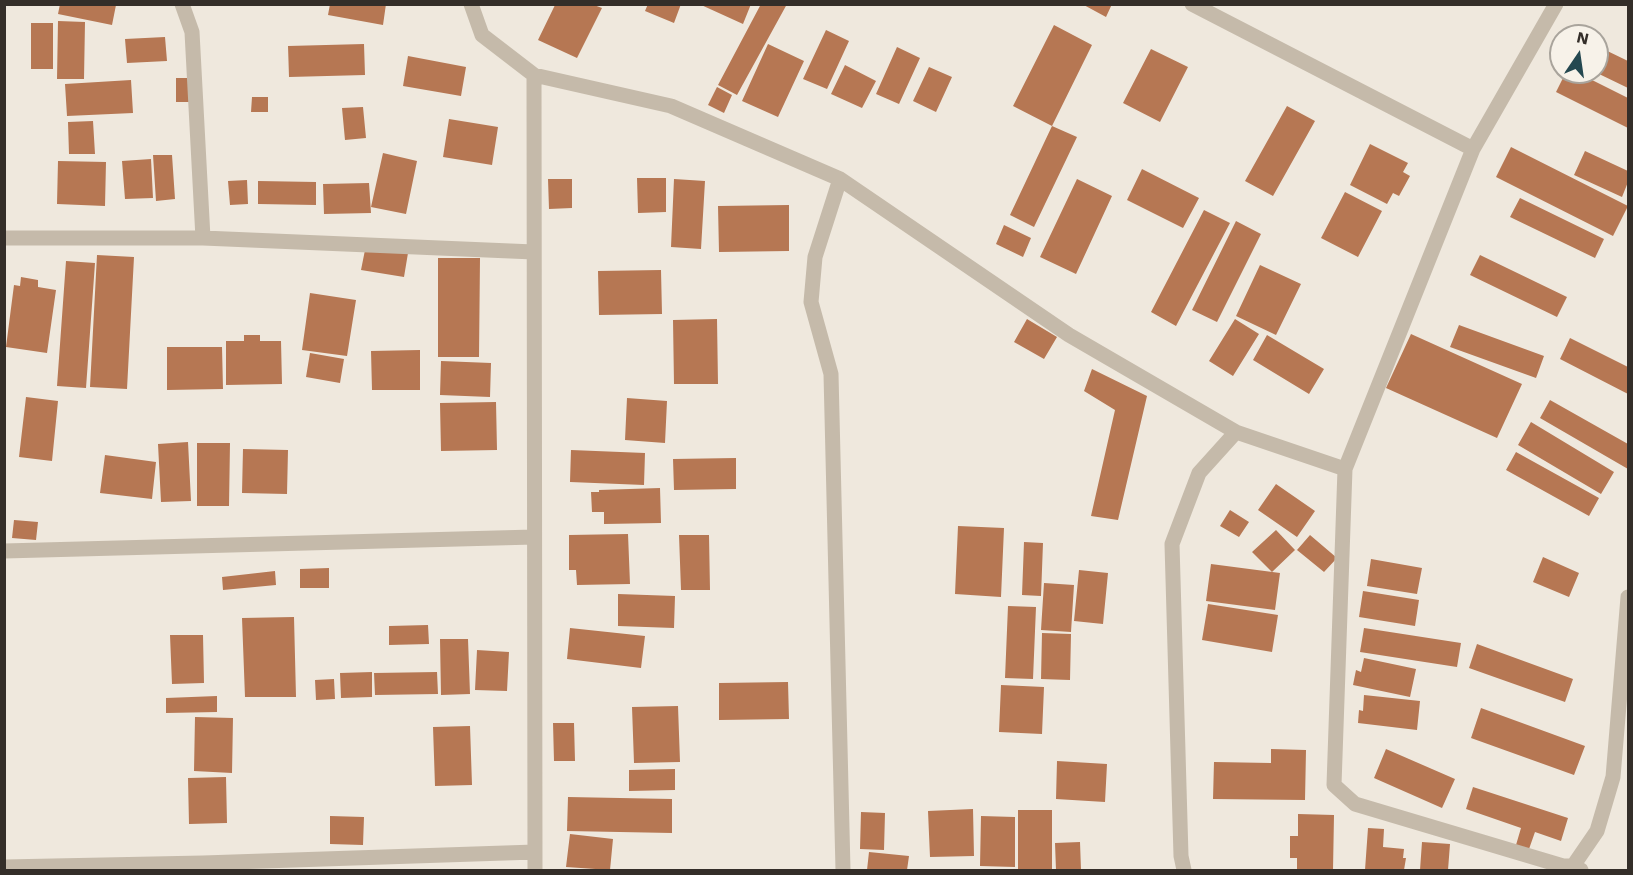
<!DOCTYPE html>
<html>
<head>
<meta charset="utf-8">
<style>
  body { margin:0 }
  #map { position:relative; width:1633px; height:875px; overflow:hidden; background:#efe8dd; font-family:"Work Sans",sans-serif }
  canvas { display:block }
  .frame { position:absolute; inset:0; border:6px solid #342e29; pointer-events:none }
  .north { position:absolute; left:1549px; top:24px; width:60px; height:60px; box-sizing:border-box; background:#f7f2e9; border:2px solid #a9a49c; border-radius:50%; rotate:13deg; font-size:16px; font-weight:700; line-height:24px; text-align:center; color:#342e29 }
  .north::after { content:''; display:block; margin:auto; width:21px; height:27px; background:#244850; clip-path:polygon(50% 0,100% 100%,50% 72%,0 100%) }
</style>
</head>
<body>
<div id="map">
<canvas width="1633" height="875"></canvas>
<div class="frame"></div>
<div class="north">N</div>
</div>
<script>
const context = document.querySelector('canvas').getContext('2d');
context.lineJoin = 'round';
function paint(path, color) {
  context.fillStyle = color;
  context.fill(path, 'evenodd');
}
function shape(rows) {
  const path = new Path2D();
  for (const r of rows) {
    path.moveTo(r[0], r[1]);
    for (let i = 2; i < r.length; i += 2) path.lineTo(r[i], r[i + 1]);
  }
  return path;
}
function strokePath(path, color, width, dash) {
  context.strokeStyle = color;
  context.lineWidth = width;
  context.lineCap = dash ? 'butt' : 'round';
  context.setLineDash(dash || []);
  context.stroke(path);
}
paint(shape([
  [60,4,115,4,116,5,112,25,58,14],
  [330,4,386,4,383,25,328,15],
  [648,4,681,4,674,23,645,11],
  [699,4,751,4,743,24],
  [761,4,787,4,737,95,718,85],
  [1082,4,1112,4,1106,17],
  [555,5,594,5,602,8,577,58,538,40],
  [58,21,85,22,84,79,57,79],
  [31,23,53,23,53,69,31,69],
  [1054,25,1092,45,1052,126,1013,106],
  [826,30,849,41,827,89,803,79],
  [165,37,167,61,127,63,125,39],
  [364,44,365,75,289,77,288,46],
  [768,44,804,61,778,117,742,101],
  [1597,46,1628,61,1628,88,1597,73],
  [897,47,920,58,899,104,876,94],
  [1151,49,1188,67,1160,122,1123,103],
  [408,56,466,67,461,96,403,86],
  [845,65,876,81,862,108,831,94],
  [929,67,952,77,936,112,913,101],
  [1566,72,1576,72,1628,98,1628,128,1556,92],
  [176,78,193,78,193,102,176,102],
  [131,80,133,113,67,116,65,84],
  [717,87,732,95,724,113,708,105],
  [252,97,268,97,268,112,251,112],
  [1287,106,1315,121,1273,196,1245,181],
  [363,107,366,138,345,140,342,108],
  [449,119,498,127,492,165,443,157],
  [93,121,95,154,69,154,68,122],
  [1052,126,1077,137,1034,227,1010,215],
  [1370,144,1408,163,1403,172,1410,176,1399,196,1393,193,1387,204,1350,185],
  [1511,147,1628,206,1613,236,1496,177],
  [1585,151,1628,171,1628,182,1622,197,1574,175],
  [383,153,417,161,406,214,371,207],
  [153,155,172,155,175,199,156,201],
  [151,159,153,198,125,199,122,161],
  [58,161,106,162,105,206,57,204],
  [1142,169,1199,198,1183,228,1127,200],
  [637,178,666,178,666,212,638,213],
  [548,179,572,179,572,208,549,209],
  [674,179,705,181,701,249,671,247],
  [1077,179,1112,196,1076,274,1040,257],
  [247,180,248,204,230,205,228,181],
  [258,181,316,182,316,205,258,204],
  [369,183,371,213,324,214,323,184],
  [1345,192,1382,211,1358,257,1321,238],
  [1520,198,1604,239,1595,258,1510,217],
  [789,205,789,251,719,252,718,206],
  [1204,210,1230,223,1176,326,1151,312],
  [1236,221,1261,234,1217,322,1192,310],
  [1004,225,1031,238,1023,257,996,244],
  [366,245,408,253,404,277,361,270],
  [97,255,134,257,127,389,90,387],
  [1480,255,1567,297,1557,317,1470,275],
  [438,258,480,258,479,357,438,357],
  [66,261,95,263,86,388,57,386],
  [1260,265,1301,284,1276,335,1236,316],
  [661,270,662,314,599,315,598,271],
  [21,277,38,280,38,287,56,290,47,353,6,347,14,285,20,286],
  [310,293,356,300,347,356,302,350],
  [717,319,718,384,674,384,673,320],
  [1027,319,1057,337,1044,359,1014,342],
  [1235,319,1259,334,1233,376,1209,361],
  [1459,325,1544,356,1536,378,1450,347],
  [1411,334,1522,384,1497,438,1386,388],
  [244,335,260,335,260,341,281,341,282,384,226,385,226,341,244,341],
  [1267,335,1324,369,1309,394,1253,360],
  [1570,338,1628,367,1628,394,1560,359],
  [167,347,222,347,223,389,167,390],
  [420,350,420,390,372,390,371,351],
  [310,353,344,359,340,383,306,377],
  [441,361,491,363,490,397,440,395],
  [1092,369,1147,396,1118,520,1091,516,1115,410,1084,391],
  [26,397,58,401,52,461,19,457],
  [627,398,667,401,665,443,625,440],
  [1550,400,1628,444,1628,469,1540,418],
  [496,402,497,450,441,451,440,403],
  [1531,422,1614,472,1601,494,1518,445],
  [188,442,191,501,161,502,158,444],
  [197,443,230,443,229,506,197,506],
  [243,449,288,450,287,494,242,493],
  [571,450,645,453,644,485,570,482],
  [1516,452,1599,498,1589,516,1506,470],
  [105,455,156,462,152,499,100,493],
  [736,458,736,489,674,490,673,459],
  [1276,484,1315,511,1297,537,1258,510],
  [660,488,661,523,604,524,604,512,592,512,591,492,599,492,599,490],
  [1230,510,1249,522,1239,537,1220,526],
  [14,520,38,522,36,540,12,538],
  [958,526,1004,528,1001,597,955,594],
  [1276,530,1295,550,1272,572,1252,552],
  [628,534,630,584,577,585,576,570,569,570,569,535],
  [679,535,709,535,710,590,681,590],
  [1310,535,1337,558,1324,572,1297,550],
  [1024,542,1043,543,1041,596,1022,595],
  [1543,557,1579,573,1569,597,1533,582],
  [1371,559,1422,568,1417,594,1367,586],
  [1211,564,1280,573,1275,610,1206,601],
  [329,568,329,588,300,588,300,569],
  [1079,570,1108,573,1103,624,1074,621],
  [275,571,276,585,223,590,222,577],
  [1044,583,1074,585,1071,632,1041,630],
  [1363,591,1419,600,1415,626,1359,617],
  [618,594,675,596,674,628,618,626],
  [1208,604,1278,615,1272,652,1202,640],
  [1008,606,1036,607,1033,679,1005,678],
  [294,617,296,697,245,697,242,618],
  [428,625,429,644,389,645,389,626],
  [570,628,645,636,641,668,567,659],
  [1364,628,1461,643,1457,667,1360,652],
  [1042,633,1071,634,1070,680,1041,679],
  [170,635,203,635,204,683,172,684],
  [440,639,468,639,470,694,441,695],
  [1477,644,1573,679,1565,702,1469,668],
  [477,650,509,652,507,691,475,690],
  [1364,658,1416,669,1410,697,1353,685,1356,670,1361,672],
  [372,672,372,697,341,698,340,673],
  [437,672,438,694,375,695,374,673],
  [334,679,335,699,316,700,315,680],
  [788,682,789,719,719,720,719,683],
  [1001,685,1044,687,1042,734,999,732],
  [1364,695,1420,701,1417,730,1358,723,1359,710,1363,711],
  [217,696,217,712,166,713,166,698],
  [678,706,680,762,634,763,632,707],
  [1481,708,1585,746,1574,775,1471,738],
  [195,717,233,718,232,773,194,771],
  [553,723,574,723,575,761,554,761],
  [470,726,472,785,435,786,433,727],
  [1271,749,1306,750,1305,800,1213,799,1214,762,1271,763],
  [1386,749,1455,779,1442,808,1374,778],
  [1057,761,1107,764,1105,802,1056,799],
  [675,769,675,790,629,791,629,770],
  [226,777,227,823,189,824,188,778],
  [1473,787,1568,818,1561,841,1535,832,1529,849,1516,845,1521,828,1466,809],
  [568,797,672,799,672,833,567,831],
  [973,809,974,856,930,857,928,811],
  [1018,810,1052,810,1052,869,1018,869],
  [861,812,885,813,884,850,860,849],
  [1298,814,1334,815,1333,870,1297,870,1297,858,1290,858,1290,836,1298,836],
  [330,816,364,817,363,845,330,844],
  [981,816,1015,817,1015,867,980,866],
  [1368,828,1384,829,1383,847,1404,849,1403,858,1406,858,1404,870,1365,870],
  [570,834,613,839,610,870,566,867],
  [1080,842,1081,870,1056,870,1055,843],
  [1422,842,1450,844,1448,870,1420,870],
  [869,852,909,856,907,870,867,870]
]), '#b67753');
strokePath(shape([
  [182,4,192,32,203,238],
  [471,4,482,35,534,75,671,106,840,179,1069,335,1236,432,1345,469],
  [1192,4,1473,149],
  [1556,4,1473,149,1345,469,1334,785,1355,804,1563,866,1573,866,1581,870],
  [534,75,535,870],
  [840,179,815,257,811,302,831,374,843,870],
  [4,238,203,238,534,252],
  [4,551,534,537],
  [1573,866,1597,831,1613,777,1628,597],
  [4,867,203,863,535,852],
  [1184,870,1181,856,1172,544,1199,473,1236,432]
]), '#c5baaa', 15);
</script>
</body>
</html>
